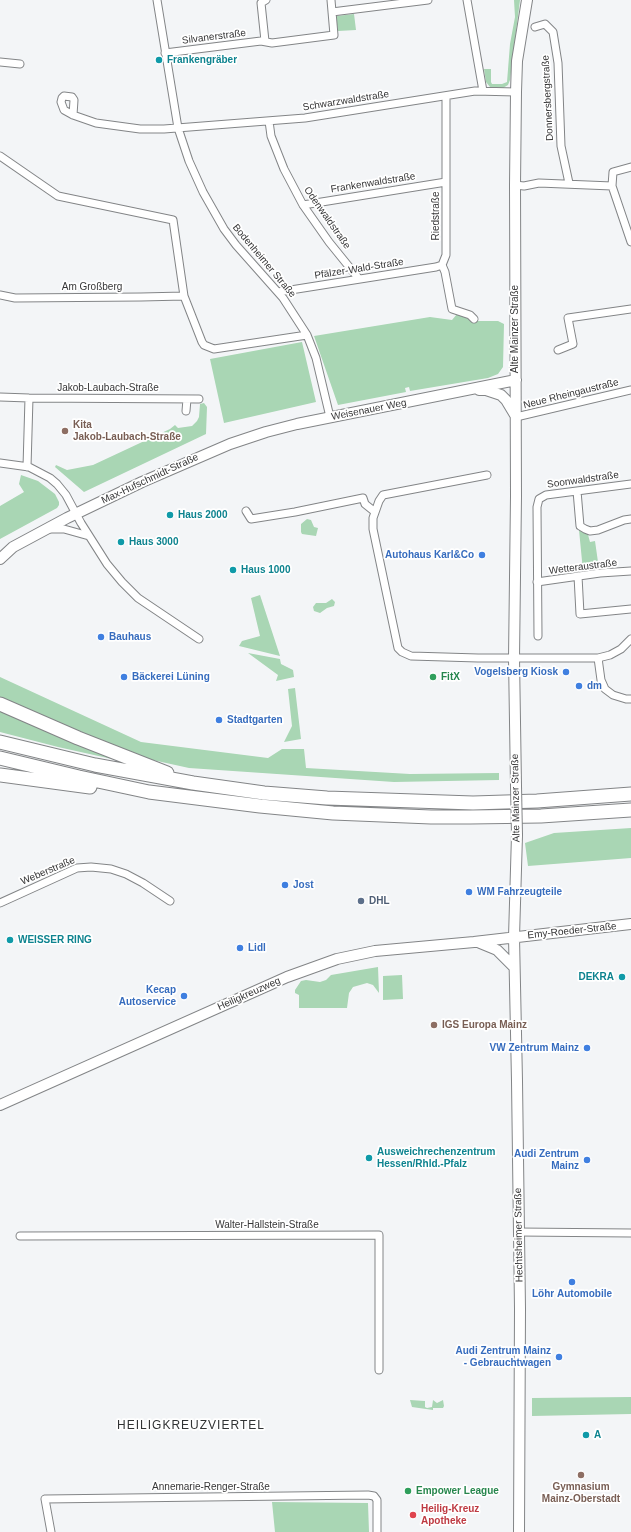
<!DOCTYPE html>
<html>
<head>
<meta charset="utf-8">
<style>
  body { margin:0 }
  canvas { display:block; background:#f3f5f7 }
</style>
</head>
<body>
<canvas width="631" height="1532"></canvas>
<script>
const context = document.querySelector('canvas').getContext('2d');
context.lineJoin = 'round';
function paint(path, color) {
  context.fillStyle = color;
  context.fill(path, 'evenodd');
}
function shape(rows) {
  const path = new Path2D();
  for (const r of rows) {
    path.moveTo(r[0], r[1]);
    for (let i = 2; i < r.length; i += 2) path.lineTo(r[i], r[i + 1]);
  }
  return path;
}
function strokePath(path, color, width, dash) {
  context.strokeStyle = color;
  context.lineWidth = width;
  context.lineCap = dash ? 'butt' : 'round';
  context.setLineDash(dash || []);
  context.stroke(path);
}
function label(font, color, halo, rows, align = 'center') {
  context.font = font + ' Arial,sans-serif';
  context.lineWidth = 3.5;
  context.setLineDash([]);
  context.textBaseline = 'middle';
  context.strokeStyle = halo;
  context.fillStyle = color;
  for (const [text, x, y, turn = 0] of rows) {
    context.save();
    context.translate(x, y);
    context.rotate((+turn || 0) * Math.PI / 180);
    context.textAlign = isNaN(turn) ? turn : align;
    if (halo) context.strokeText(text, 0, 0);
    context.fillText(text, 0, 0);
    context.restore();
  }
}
paint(shape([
  [514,0,520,0,510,80,508,85,503,88,495,88,490,87,486,82,484,69,491,69,491,82,492,84,502,84,507,82,510,44,515,17],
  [354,14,356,30,338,31,336,18,337,16],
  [457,314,474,321,498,321,504,324,503,367,498,374,488,378,410,391,409,387,405,388,406,392,338,405,314,336,430,317,452,320],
  [302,342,316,402,224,423,210,359],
  [204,403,207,407,206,434,84,492,55,467,56,465,67,470,93,465,170,429,175,425,178,428,192,426,197,421,199,417,200,404],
  [21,475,38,481,55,494,59,502,59,505,57,508,0,539,0,506,24,492,19,484],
  [307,519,311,520,314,527,318,528,316,536,302,534,301,532,301,524],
  [579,530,587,531,590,542,595,541,599,569,585,572,583,571],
  [260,595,280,656,239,646,242,641,260,636,251,598],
  [332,599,335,602,334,606,327,608,320,613,314,611,313,607,316,603,326,603],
  [248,653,280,659,281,664,293,670,294,677,276,681,278,675],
  [0,677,141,742,268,758,282,749,304,749,306,768,410,774,499,773,499,780,394,782,189,768,148,759,110,746,0,700],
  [295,688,301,739,284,742,292,726,288,689],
  [0,709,130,763,58,747,0,732],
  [631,828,631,858,528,866,525,843,554,833],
  [378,967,379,993,373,985,367,983,353,987,349,993,347,1008,299,1008,299,995,295,993,295,990,301,981,306,980,320,982,326,980,331,975],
  [402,975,403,999,383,1000,383,976],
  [631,1397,631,1414,532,1416,532,1398],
  [410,1400,425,1401,425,1407,427,1408,432,1407,433,1400,437,1403,443,1400,444,1406,443,1408,433,1408,433,1410,412,1407],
  [272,1502,368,1503,369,1532,275,1532]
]), '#a9d6b4');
const street = shape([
  [157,0,178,128,189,161,203,192,224,229,236,245,283,298,307,335,316,358,330,417],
  [467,0,483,91],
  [332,12,428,0],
  [535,27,545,24,553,32,558,63,561,146,569,183],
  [265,41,261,3,266,0],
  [165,53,261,41,272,43,334,35,331,0],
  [0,62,20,64],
  [73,115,74,100,72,97,64,96,62,98,61,102,64,110,73,115,96,123,140,129,164,129,305,118,475,91,516,92],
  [269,121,271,136,284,169,303,205,329,242,359,279],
  [0,156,58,196,173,220,184,296,202,342,204,345,214,349,307,335],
  [515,185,524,186,539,183,612,186,631,242],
  [612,186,613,172,631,167],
  [303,205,446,182],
  [442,265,446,255,446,96],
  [442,265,445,272,452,309,470,315,474,319],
  [278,292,436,267,442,265],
  [0,295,15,298,141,297,184,296],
  [558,350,573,344,568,318,631,309],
  [0,397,29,398,199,399],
  [186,411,187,399],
  [516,417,631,390],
  [0,463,29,467,50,478,57,484,66,495,81,523,107,564,122,582,138,598,199,639],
  [27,467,29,398],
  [487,475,383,495,379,501,373,518,373,529,398,648,402,652,411,656,478,658,598,658],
  [577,491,580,526,585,529,590,531,598,530,624,520,631,519],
  [246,511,251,519,295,512,363,498,365,504,375,512],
  [51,529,64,529,89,536],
  [578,576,580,614,631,609],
  [537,582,600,573,631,571],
  [538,636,537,507,539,499,546,495,631,484],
  [631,639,621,649,610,655,598,658,601,680,605,689,613,695,626,699,631,699],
  [0,903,77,868,91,867,111,869,126,874,143,883,170,901],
  [518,1232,631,1233],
  [20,1236,379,1235,379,1370],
  [51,1532,45,1499,368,1495,374,1496,377,1500,377,1532]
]);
const secondary = shape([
  [479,390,486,390,501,395,506,400,515,415],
  [0,559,13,547,67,518,142,482,230,444,266,432,297,424,516,380],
  [516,786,514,658,516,496,515,185,516,92,517,61,527,0],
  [517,835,514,937,517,1081,520,1309,519,1532],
  [480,943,497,950,514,967],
  [0,1105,287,977,337,959,375,951,474,942,631,924]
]);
const highway = shape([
  [0,704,78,738,167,773],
  [0,742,95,765,193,783,264,793,327,798,473,803,537,801,631,794],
  [0,758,79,777,149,792,260,806,333,813,431,817,470,817,541,816,631,810],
  [0,775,90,787]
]);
strokePath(street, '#838587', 9);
strokePath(secondary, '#838587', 12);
strokePath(highway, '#838587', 15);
strokePath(street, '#fff', 7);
strokePath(secondary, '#fff', 10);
strokePath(highway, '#fff', 13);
const secondaryBridge = shape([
  [516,786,517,835]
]);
strokePath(secondaryBridge, '#838587', 12, []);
strokePath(secondaryBridge, '#fff', 10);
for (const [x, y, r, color] of [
  [159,60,4,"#0f9aa8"],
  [65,431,4,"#8d6e63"],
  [170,515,4,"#0f9aa8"],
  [121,542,4,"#0f9aa8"],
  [482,555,4,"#3f7fe0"],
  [233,570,4,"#0f9aa8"],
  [101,637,4,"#3f7fe0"],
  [566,672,4,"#3f7fe0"],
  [124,677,4,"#3f7fe0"],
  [433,677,4,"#2e9e5b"],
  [579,686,4,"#3f7fe0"],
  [219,720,4,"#3f7fe0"],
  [285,885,4,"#3f7fe0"],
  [469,892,4,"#3f7fe0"],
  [361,901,4,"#5c6f8a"],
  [10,940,4,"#0f9aa8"],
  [240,948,4,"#3f7fe0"],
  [622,977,4,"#0f9aa8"],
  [184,996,4,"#3f7fe0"],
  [434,1025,4,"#8d6e63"],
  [587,1048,4,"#3f7fe0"],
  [369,1158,4,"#0f9aa8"],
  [587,1160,4,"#3f7fe0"],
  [572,1282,4,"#3f7fe0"],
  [559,1357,4,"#3f7fe0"],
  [586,1435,4,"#0f9aa8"],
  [581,1475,4,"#8d6e63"],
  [408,1491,4,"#2e9e5b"],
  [413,1515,4,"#e0444e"]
]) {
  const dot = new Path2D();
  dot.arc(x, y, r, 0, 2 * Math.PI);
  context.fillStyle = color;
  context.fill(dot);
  strokePath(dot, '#fff', 1.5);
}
label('10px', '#363637', '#fff', [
  ["Silvanerstraße",214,37,-7],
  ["Donnersbergstraße",548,98,-93],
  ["Schwarzwaldstraße",346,101,-9],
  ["Frankenwaldstraße",373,183,-9],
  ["Riedstraße",436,216,-90],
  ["Odenwaldstraße",327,218,55],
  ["Bodenheimer Straße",264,261,50],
  ["Pfälzer-Wald-Straße",359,269,-9],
  ["Am Großberg",92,287],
  ["Alte Mainzer Straße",515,329,-90],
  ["Jakob-Laubach-Straße",108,388],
  ["Neue Rheingaustraße",571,394,-14],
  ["Weisenauer Weg",369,410,-11],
  ["Max-Hufschmidt-Straße",150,479,-25],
  ["Soonwaldstraße",583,480,-8],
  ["Wetteraustraße",583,567,-7],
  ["Alte Mainzer Straße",516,798,-91],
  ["Weberstraße",48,871,-23],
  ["Emy-Roeder-Straße",572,931,-6],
  ["Heiligkreuzweg",249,994,-24],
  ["Walter-Hallstein-Straße",267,1225],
  ["Hechtsheimer Straße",519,1235,-91],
  ["Annemarie-Renger-Straße",211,1487]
]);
label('bold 10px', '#0d838f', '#fff', [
  ["Frankengräber",167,60],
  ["Haus 2000",178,515],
  ["Haus 3000",129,542],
  ["Haus 1000",241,570],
  ["WEISSER RING",18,940],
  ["DEKRA",614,977,"right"],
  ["Ausweichrechenzentrum",377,1152],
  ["Hessen/Rhld.-Pfalz",377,1164],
  ["A",594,1435]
], 'left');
label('bold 10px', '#785e54', '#fff', [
  ["Kita",73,425],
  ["Jakob-Laubach-Straße",73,437],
  ["IGS Europa Mainz",442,1025],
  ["Gymnasium",581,1487,"center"],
  ["Mainz-Oberstadt",581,1499,"center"]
], 'left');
label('bold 10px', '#366cbe', '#fff', [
  ["Autohaus Karl&Co",474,555,"right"],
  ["Bauhaus",109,637],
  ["Vogelsberg Kiosk",558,672,"right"],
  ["Bäckerei Lüning",132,677],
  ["dm",587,686],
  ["Stadtgarten",227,720],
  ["Jost",293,885],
  ["WM Fahrzeugteile",477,892],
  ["Lidl",248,948],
  ["Kecap",176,990,"right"],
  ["Autoservice",176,1002,"right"],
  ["VW Zentrum Mainz",579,1048,"right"],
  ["Audi Zentrum",579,1154,"right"],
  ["Mainz",579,1166,"right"],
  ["Löhr Automobile",572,1294,"center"],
  ["Audi Zentrum Mainz",551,1351,"right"],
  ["- Gebrauchtwagen",551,1363,"right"]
], 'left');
label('bold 10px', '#27864d', '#fff', [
  ["FitX",441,677],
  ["Empower League",416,1491]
], 'left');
label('bold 10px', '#4e5e75', '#fff', [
  ["DHL",369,901]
], 'left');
label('bold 10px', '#be3a42', '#fff', [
  ["Heilig-Kreuz",421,1509],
  ["Apotheke",421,1521]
], 'left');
context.letterSpacing = '1px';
label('12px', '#313334', '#fff', [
  ["HEILIGKREUZVIERTEL",191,1426]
]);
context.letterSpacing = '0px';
</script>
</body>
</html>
